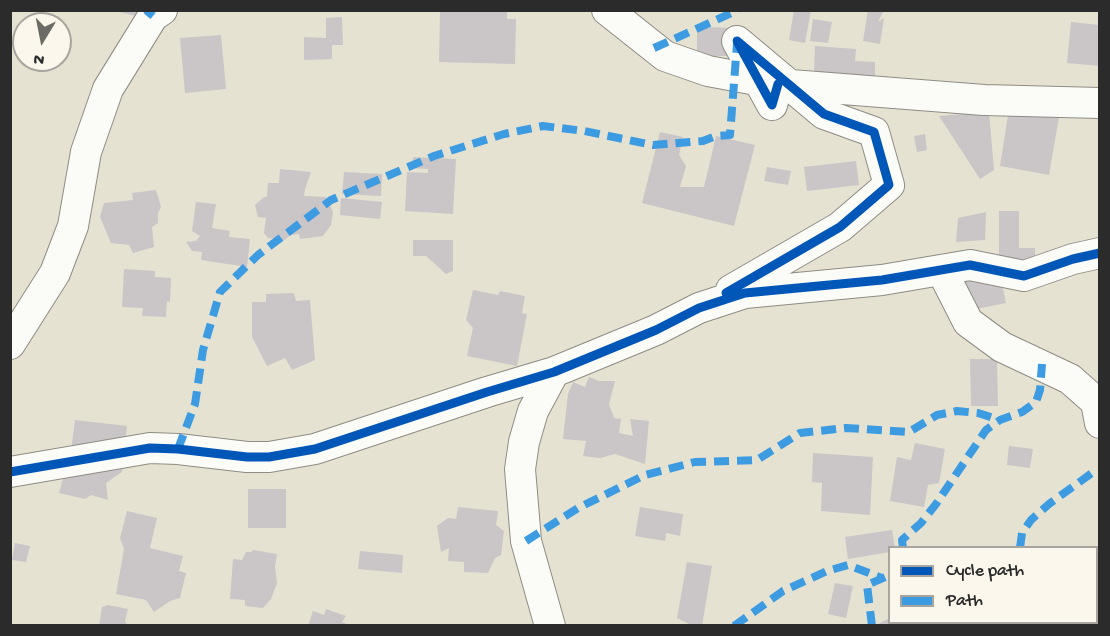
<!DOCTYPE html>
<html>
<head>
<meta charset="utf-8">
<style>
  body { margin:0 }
  #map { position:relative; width:1110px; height:636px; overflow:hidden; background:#e6e2d2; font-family:"Gochi Hand",sans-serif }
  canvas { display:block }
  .frame { position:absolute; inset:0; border:12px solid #2b2b2b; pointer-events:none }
  .legend { position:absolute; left:888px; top:546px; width:210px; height:78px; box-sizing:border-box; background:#fbf7ec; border:2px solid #a8a59f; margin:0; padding:8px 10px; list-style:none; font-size:18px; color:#2b2b2b }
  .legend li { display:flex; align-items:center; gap:12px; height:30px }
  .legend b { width:30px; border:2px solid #a8a59f }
  .north { position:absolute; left:12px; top:12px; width:60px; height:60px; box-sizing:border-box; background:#fbf7ec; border:2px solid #a8a59f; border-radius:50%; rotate:190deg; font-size:16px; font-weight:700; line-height:24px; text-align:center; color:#2b2b2b }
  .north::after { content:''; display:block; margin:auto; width:21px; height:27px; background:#6c6b65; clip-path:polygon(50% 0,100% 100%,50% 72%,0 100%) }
</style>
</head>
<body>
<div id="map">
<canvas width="1110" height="636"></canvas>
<div class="frame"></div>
<ul class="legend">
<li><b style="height:8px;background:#0057b8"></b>Cycle path</li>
<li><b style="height:8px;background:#3d9ce1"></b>Path</li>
</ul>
<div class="north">N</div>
</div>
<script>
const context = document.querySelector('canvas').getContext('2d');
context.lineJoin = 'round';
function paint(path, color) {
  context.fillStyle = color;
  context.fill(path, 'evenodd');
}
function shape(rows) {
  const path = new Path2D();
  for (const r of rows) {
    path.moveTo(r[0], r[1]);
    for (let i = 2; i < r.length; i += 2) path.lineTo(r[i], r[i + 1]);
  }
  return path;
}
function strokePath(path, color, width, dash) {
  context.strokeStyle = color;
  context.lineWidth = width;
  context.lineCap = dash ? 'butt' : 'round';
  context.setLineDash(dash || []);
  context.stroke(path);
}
paint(shape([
  [111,10,150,10,148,19],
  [440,10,507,10,507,19,516,19,515,64,439,62],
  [794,10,811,10,805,43,789,40],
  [868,10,883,12,878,22,884,18,880,44,863,41],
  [342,17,343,45,332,45,332,59,304,60,304,37,326,38,326,18],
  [813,19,832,22,828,43,810,41],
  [1071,22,1100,25,1100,66,1067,63],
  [697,27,738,28,737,56,697,56],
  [221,35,226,89,185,93,180,38],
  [815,46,856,49,855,61,875,62,875,76,814,73],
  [1009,109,1059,117,1049,175,1000,166],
  [989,112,994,170,980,179,939,116],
  [660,132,683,137,679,155,686,166,680,187,704,187,716,136,755,145,734,226,642,203],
  [925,134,927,150,917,152,914,136],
  [413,157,456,159,453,214,405,211,407,172,428,173,428,169,413,168],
  [856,161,859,185,807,191,804,167],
  [767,167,791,171,788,185,764,181],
  [280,169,311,172,305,189,304,196,326,197,333,212,331,225,323,236,300,239,299,234,290,235,285,240,268,238,264,233,266,218,258,217,255,205,264,197,267,197,268,183,279,183],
  [344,172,382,174,381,196,342,194],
  [156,190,161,207,158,213,158,223,152,227,154,247,133,253,129,245,111,243,100,217,104,203,133,200,132,193],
  [341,198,382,202,380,219,340,215],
  [196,202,216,204,212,228,230,231,229,237,250,239,247,267,201,260,202,252,192,251,186,242,196,241,200,236,192,231],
  [999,211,1019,211,1019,248,1035,248,1035,265,999,265],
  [986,212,985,240,956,242,958,218],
  [413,240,453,240,453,271,446,274,426,256,413,256],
  [996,255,1006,303,957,313,947,264],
  [124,269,155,271,155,277,171,278,170,302,167,301,166,317,142,316,143,308,122,307],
  [473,290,498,295,500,291,525,296,522,313,527,314,517,366,467,356,473,328,466,320],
  [294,293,296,301,310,300,315,360,292,370,285,358,267,366,252,337,252,302,266,302,266,294],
  [970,359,997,359,998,406,971,406],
  [589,377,599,381,615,381,609,404,614,418,621,419,619,433,633,436,630,419,649,421,645,464,615,454,600,458,583,456,586,441,563,439,568,394,573,382,585,387],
  [75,420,127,426,122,472,106,483,108,500,91,495,85,499,59,493,64,474,55,462,65,447,71,451],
  [915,443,945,449,939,483,928,485,924,507,890,501,897,457,911,460],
  [1009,446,1033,449,1030,468,1007,465],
  [813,453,873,457,870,515,821,511,822,483,812,482],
  [248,489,286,489,286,528,248,528],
  [458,507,498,511,496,525,504,531,501,555,495,558,488,573,464,572,464,562,448,561,449,548,441,552,437,526,448,518,456,519],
  [640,507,683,514,680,536,666,533,665,541,635,536],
  [127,511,157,518,150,548,183,556,179,571,186,573,180,598,170,601,154,612,146,600,116,594,124,549,120,538],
  [892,530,895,548,890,548,890,552,848,559,845,537],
  [15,543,30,546,26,562,12,560],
  [253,550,277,554,275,567,277,583,271,599,263,608,245,606,245,600,230,599,233,559,242,560,246,552,251,552],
  [360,551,403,555,402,573,358,569],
  [687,562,712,566,702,626,693,626,677,618],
  [835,583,853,586,846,618,828,614],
  [108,605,128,609,125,621,128,626,99,626,102,607],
  [326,609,346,616,342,622,352,626,308,626,313,611,324,615],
  [890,618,890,622,901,622,903,626,874,626]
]), '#cac5c7');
const minor = shape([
  [607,10,665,56,708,71,778,84,984,100,1100,103],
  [942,271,968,322,1002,347,1070,379,1096,402,1100,423],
  [731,290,840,227,889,185,874,132,824,114,737,41,772,105,778,84],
  [10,344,55,273,73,226,86,152,108,89,153,16,162,10],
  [10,472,150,448,178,449,247,457,269,457,315,449,487,392,554,372,656,330,699,308,745,293,882,280,970,265,1024,276,1073,259,1100,253],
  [550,626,526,541,520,469,524,442,533,411,554,372]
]);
strokePath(minor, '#8e8c84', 32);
strokePath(minor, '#fbfbf8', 30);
strokePath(shape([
  [146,10,153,16],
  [654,48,738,10],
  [178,449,195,404,203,350,220,292,258,255,331,200,434,156,504,134,543,126,584,131,653,145,703,141,716,136,730,135,737,44],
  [526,541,578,508,645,475,695,462,757,460,800,433,846,428,909,432,937,415,957,411,978,413,1000,420],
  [903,548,902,540,921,523,936,504,986,430,1000,420,1022,412,1036,402,1040,390,1042,364],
  [1020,548,1022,533,1031,520,1049,504,1092,473,1100,475],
  [734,626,783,591,827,571,848,565,882,578],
  [872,626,867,585,890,575],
  [1013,626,1014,622]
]), '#3d9ce1', 8, [15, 8]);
strokePath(shape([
  [726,293,840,227,889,185,874,132,824,114,737,41,772,105,778,84],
  [10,472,150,448,178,449,247,457,269,457,315,449,487,392,554,372,656,330,699,308,745,293,882,280,970,265,1024,276,1073,259,1100,253]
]), '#0057b8', 9);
</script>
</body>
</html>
